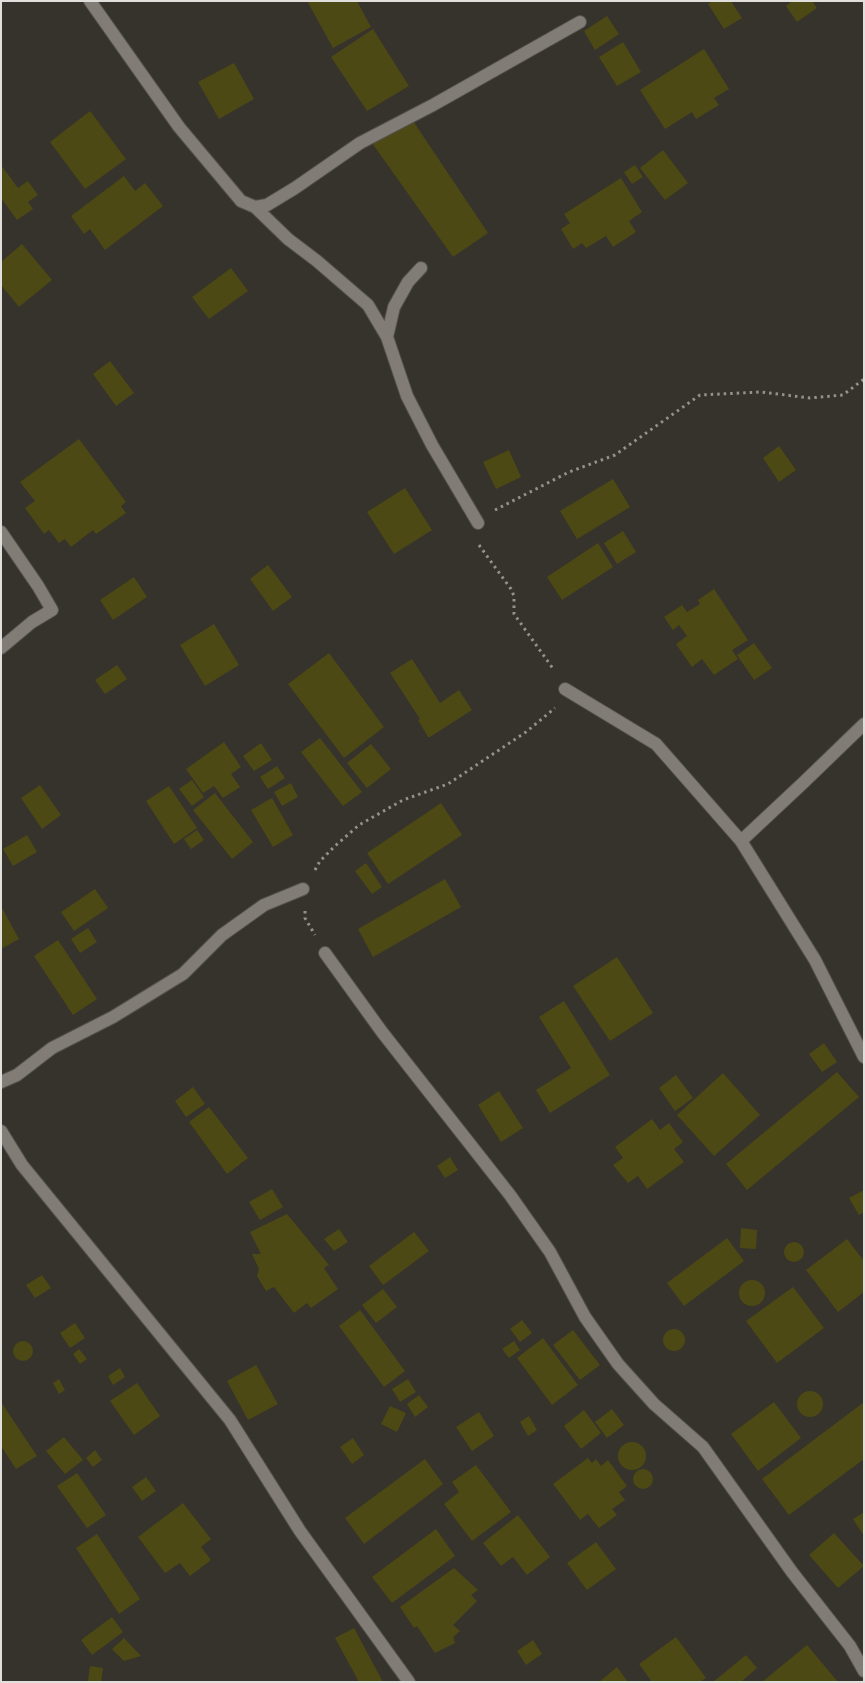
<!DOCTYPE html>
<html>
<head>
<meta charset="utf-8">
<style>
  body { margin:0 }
  #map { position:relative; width:865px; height:1683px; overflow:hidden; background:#36322c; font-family:"Open Sans",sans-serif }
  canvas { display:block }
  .frame { position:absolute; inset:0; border:2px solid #e1dfdb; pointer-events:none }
</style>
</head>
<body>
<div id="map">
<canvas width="865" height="1683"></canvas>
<div class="frame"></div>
</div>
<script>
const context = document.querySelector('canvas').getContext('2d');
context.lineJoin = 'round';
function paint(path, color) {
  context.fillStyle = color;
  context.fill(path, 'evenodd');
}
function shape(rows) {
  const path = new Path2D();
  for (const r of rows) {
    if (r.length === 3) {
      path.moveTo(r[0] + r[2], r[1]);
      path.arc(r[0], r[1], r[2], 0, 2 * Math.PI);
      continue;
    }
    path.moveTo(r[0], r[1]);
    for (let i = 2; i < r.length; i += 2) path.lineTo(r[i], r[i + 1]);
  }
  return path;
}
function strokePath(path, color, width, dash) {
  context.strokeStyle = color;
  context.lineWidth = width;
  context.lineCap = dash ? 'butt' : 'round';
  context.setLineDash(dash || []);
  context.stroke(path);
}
paint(shape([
  [307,1,357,1,371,27,333,48],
  [712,1,731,1,742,18,724,29,708,4],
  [792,1,812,1,817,8,797,22,786,6],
  [607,16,619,34,595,50,584,31],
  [373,29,409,86,367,111,331,57],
  [623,42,641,72,617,86,599,57],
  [704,49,729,89,714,98,719,105,696,119,692,112,665,129,640,90],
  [234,63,254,99,219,119,198,82],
  [90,111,126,159,85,189,50,142],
  [411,118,488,233,453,257,372,143],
  [663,150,688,183,665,200,640,168],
  [1,165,18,188,28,181,38,195,28,202,33,209,17,220,1,198],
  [635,165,643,177,632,184,624,172],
  [124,176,135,191,145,183,163,206,105,250,90,229,84,234,71,216],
  [621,178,642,212,629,221,636,232,613,247,606,236,586,248,582,243,573,249,561,229,570,223,564,214],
  [22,244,52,280,19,307,1,285,1,262],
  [231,268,248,291,209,319,192,297],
  [110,361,134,393,116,406,93,374],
  [79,439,126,502,121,506,126,513,96,534,93,530,71,547,65,539,59,543,49,530,44,534,25,508,35,501,20,482],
  [779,446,796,470,779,482,763,458],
  [509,450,521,477,496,489,483,462],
  [613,479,630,507,577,539,560,511],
  [405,488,432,530,394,554,367,512],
  [623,531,636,552,617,564,604,543],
  [598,543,613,567,562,600,547,577],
  [268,565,292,597,273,611,250,579],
  [134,577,147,597,113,620,100,600],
  [714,589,748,640,732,650,738,659,714,675,702,659,692,667,676,644,687,636,679,625,673,630,664,617,682,605,687,612,700,604,698,600],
  [214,624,239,665,205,686,180,645],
  [754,643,772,668,754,680,737,655],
  [329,653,384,727,344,758,288,684],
  [412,659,440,703,459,690,472,710,430,737,428,737,418,720,420,719,390,673],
  [117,665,127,679,105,694,95,680],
  [320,738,362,792,343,806,301,752],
  [224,742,241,767,231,774,240,787,223,798,214,786,203,793,186,769],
  [261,743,272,760,254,771,243,756],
  [371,744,391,769,367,788,347,763],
  [277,766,285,778,268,789,260,777],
  [192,780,204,797,192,806,179,789],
  [291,783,298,797,282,806,274,792],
  [40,785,61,815,42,829,21,798],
  [169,786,197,828,174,844,146,801],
  [215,793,253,842,232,859,193,810],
  [272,798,293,835,273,847,251,810],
  [441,803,462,835,388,884,367,853],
  [197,830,204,840,191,849,184,839],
  [27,835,37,852,13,866,3,849],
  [366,863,382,887,372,894,355,871],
  [445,879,461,907,373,957,358,929],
  [95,889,108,908,74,931,61,912],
  [1,906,19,939,1,949],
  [88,928,97,942,80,953,71,939],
  [58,940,97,999,73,1015,34,956],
  [617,957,653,1013,610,1041,573,986],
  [564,1001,610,1075,550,1113,536,1090,571,1068,539,1017],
  [824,1043,837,1062,822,1072,809,1054],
  [837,1072,859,1097,747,1190,726,1164],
  [723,1073,760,1115,714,1156,677,1115],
  [676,1075,693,1098,675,1111,659,1088],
  [193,1087,205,1104,186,1117,175,1101],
  [499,1091,523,1128,501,1142,478,1105],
  [209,1107,248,1158,227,1174,189,1122],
  [652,1119,660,1130,669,1123,683,1142,674,1149,684,1162,647,1189,638,1176,628,1183,613,1165,623,1158,615,1147],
  [450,1157,458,1170,445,1178,437,1166],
  [272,1189,283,1207,260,1220,249,1202],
  [864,1190,864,1212,859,1215,849,1198],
  [287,1214,329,1265,324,1268,338,1289,311,1308,307,1303,294,1313,274,1287,266,1291,257,1276,259,1269,252,1254,261,1254,250,1232],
  [741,1228,757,1230,756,1249,740,1248],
  [339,1229,348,1242,334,1251,324,1239],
  [414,1232,429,1251,383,1285,369,1266],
  [727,1238,744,1261,684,1306,667,1283],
  [847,1239,864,1261,864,1292,838,1312,806,1270],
  [794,1252,10],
  [42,1275,51,1288,35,1298,26,1285],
  [752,1293,13],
  [793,1287,824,1328,777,1363,746,1321],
  [383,1289,397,1307,376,1323,362,1305],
  [360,1310,405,1371,384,1387,339,1326],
  [522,1320,532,1333,520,1342,510,1329],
  [75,1323,85,1338,70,1348,60,1333],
  [674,1340,11],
  [573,1330,600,1365,580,1380,553,1345],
  [543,1338,578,1385,552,1405,517,1358],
  [514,1341,520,1350,509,1358,502,1349],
  [23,1351,10],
  [79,1349,87,1359,80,1364,73,1354],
  [256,1365,278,1404,248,1420,227,1381],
  [120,1368,125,1377,113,1385,108,1376],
  [59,1379,65,1390,59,1394,53,1383],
  [408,1379,416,1392,400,1402,392,1389],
  [137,1383,160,1416,134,1435,110,1401],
  [810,1404,13],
  [419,1395,428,1407,415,1417,407,1404],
  [1,1402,37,1456,16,1469,1,1446],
  [774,1402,801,1438,758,1471,731,1434],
  [864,1402,864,1459,789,1515,762,1479],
  [390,1406,406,1413,397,1432,381,1424],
  [612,1409,624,1425,607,1438,595,1422],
  [584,1410,601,1433,581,1449,564,1426],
  [479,1412,494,1436,472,1451,456,1427],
  [529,1416,537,1430,528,1436,520,1422],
  [64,1437,83,1460,65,1474,46,1451],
  [353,1438,364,1455,352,1464,340,1447],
  [632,1456,14],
  [95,1450,102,1460,93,1467,86,1458],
  [588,1458,592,1463,596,1459,601,1466,608,1460,627,1486,619,1492,625,1500,612,1509,617,1515,599,1528,588,1514,580,1520,553,1484],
  [425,1459,443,1484,364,1544,345,1518],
  [476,1465,511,1512,472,1541,444,1504,459,1492,452,1482],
  [643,1479,10],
  [77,1473,106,1515,87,1528,57,1486],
  [146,1477,156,1491,142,1501,132,1487],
  [183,1503,211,1539,201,1547,211,1560,190,1576,180,1563,165,1573,138,1537],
  [864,1512,864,1536,853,1519],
  [518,1515,550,1557,527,1575,513,1557,501,1566,483,1543],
  [436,1529,455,1556,392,1603,372,1577],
  [834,1533,864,1566,838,1588,809,1555],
  [97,1534,140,1599,119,1614,76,1548],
  [596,1542,616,1569,587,1590,567,1563],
  [454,1568,478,1590,471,1595,477,1601,453,1625,460,1631,453,1637,455,1643,435,1653,417,1626,414,1628,400,1607],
  [112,1617,123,1632,92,1655,81,1640],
  [354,1628,383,1682,359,1682,335,1638],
  [676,1637,706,1678,700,1682,652,1682,639,1664],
  [124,1638,141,1656,124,1661,112,1649],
  [533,1640,542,1654,526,1665,517,1651],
  [807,1645,838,1682,762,1682],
  [746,1655,757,1668,741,1682,713,1682],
  [90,1666,103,1668,101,1682,88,1681],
  [617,1667,628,1682,599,1682]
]), '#4d4914');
const minor = shape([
  [90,1,179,127,241,201,255,207,267,205,295,188,360,143,433,105,580,22],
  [255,207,288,239,317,261,368,305,387,337,407,396,432,445,478,523],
  [387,337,394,307,408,282,421,268],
  [1,532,38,586,52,610,32,622,1,648],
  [565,689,656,744,741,841,815,960,864,1057],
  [741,841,803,783,864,724],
  [325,953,382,1032,510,1195,550,1252,585,1317,618,1364,654,1404,703,1447,792,1572,850,1646,864,1671],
  [1,1082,17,1075,52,1048,113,1017,183,974,222,935,264,905,303,889],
  [1,1131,22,1165,230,1420,300,1531,409,1682]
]);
strokePath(minor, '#54514c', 14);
strokePath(shape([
  [495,510,569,472,615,455,700,395,761,392,810,398,843,395,864,379],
  [479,545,511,589,514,596,514,614,554,670],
  [315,870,320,861,335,846,359,825,403,800,448,784,526,732,555,708],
  [305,911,305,918,315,935]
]), '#94918c', 3, [2.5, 4]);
strokePath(minor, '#817d76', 12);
</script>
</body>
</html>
